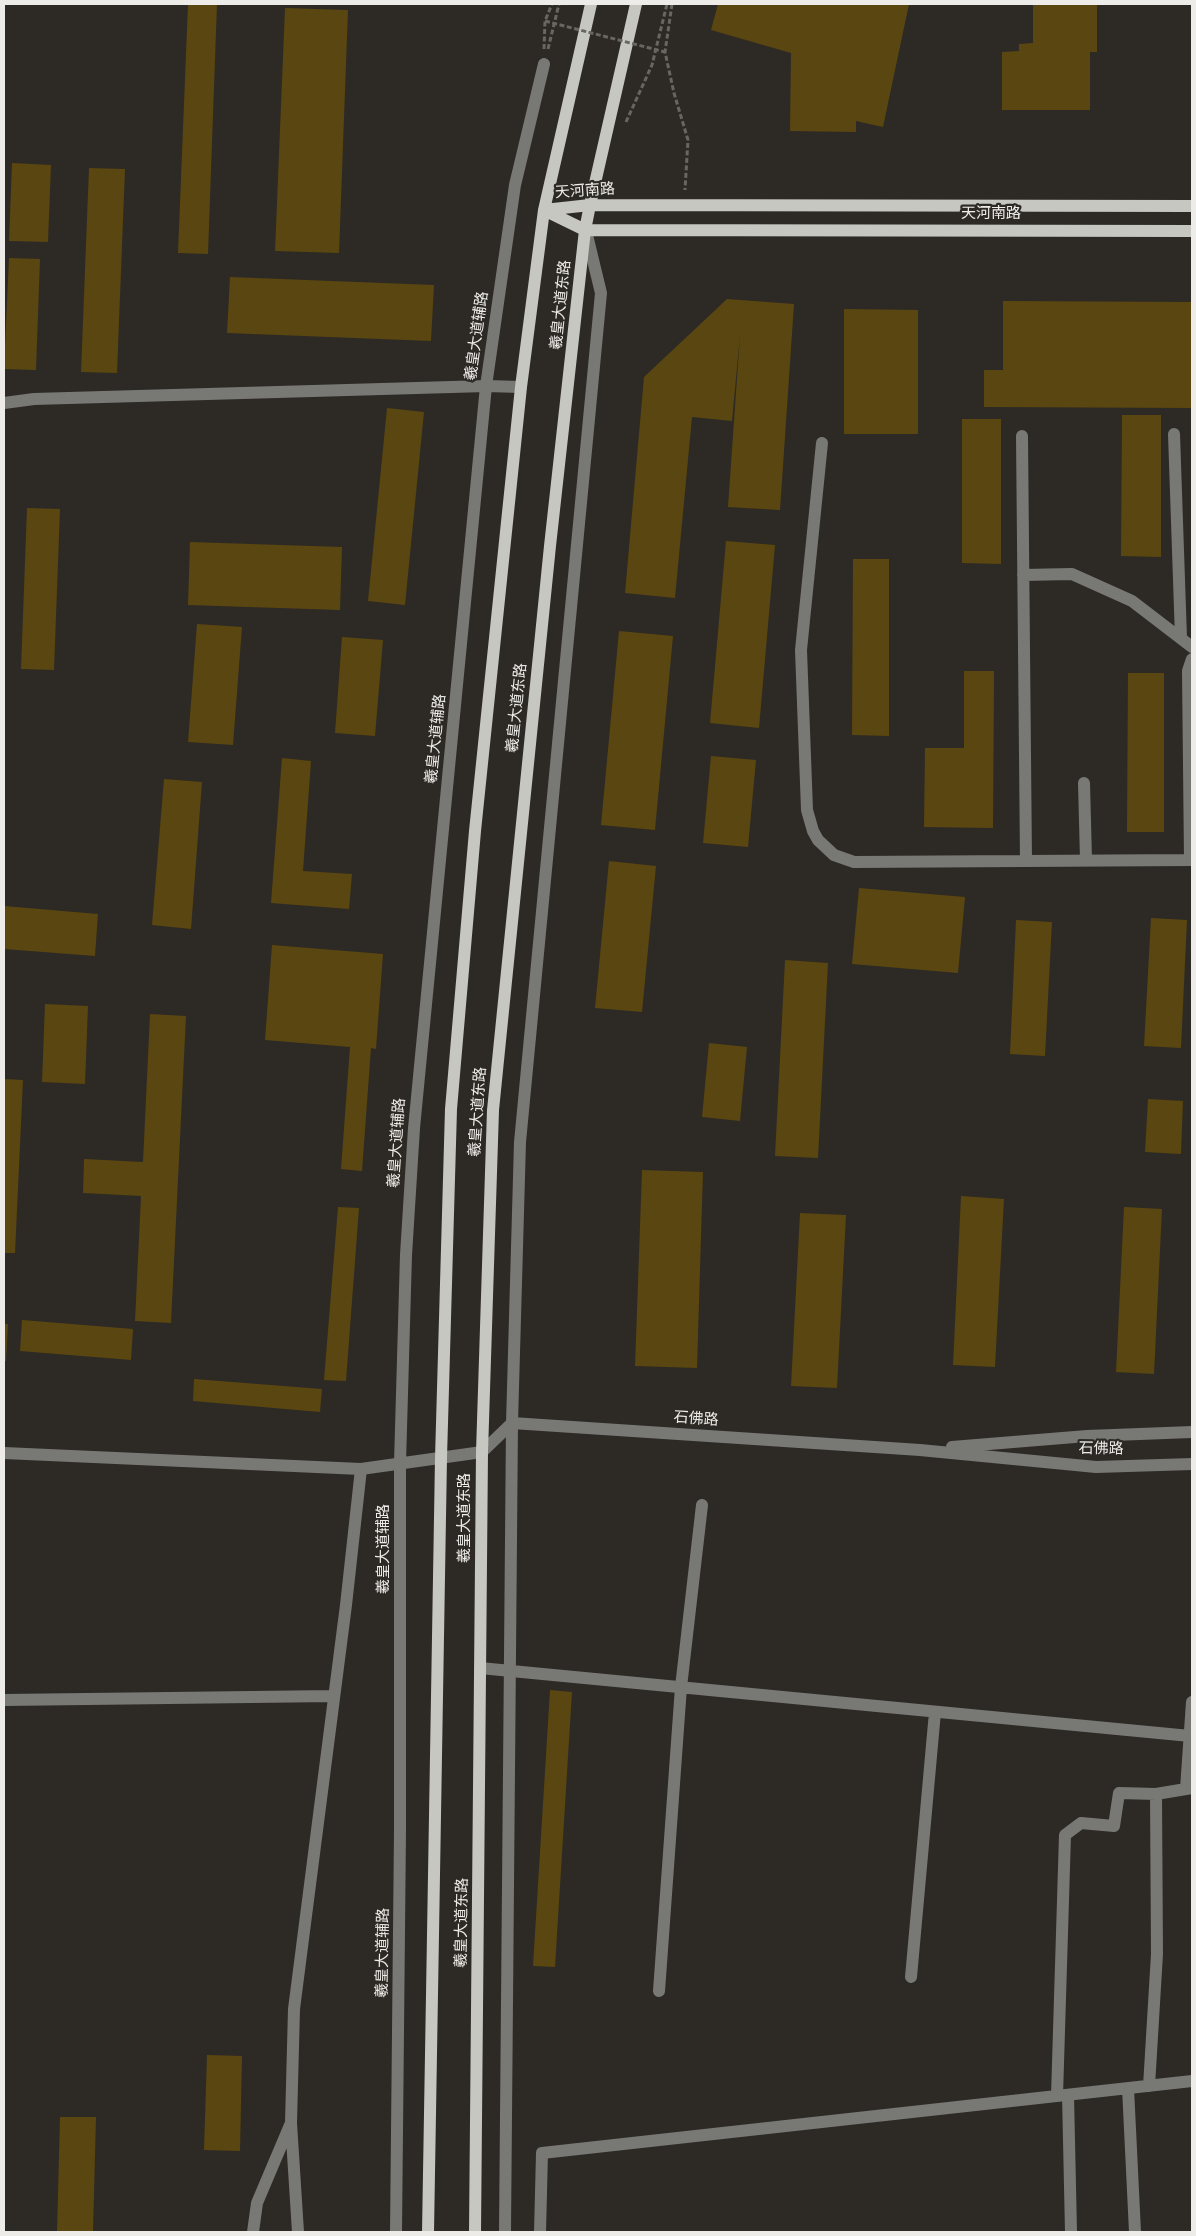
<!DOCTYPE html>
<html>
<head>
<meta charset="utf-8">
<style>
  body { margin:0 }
  #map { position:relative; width:1196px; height:2236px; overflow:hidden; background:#2d2a25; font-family:Manrope,sans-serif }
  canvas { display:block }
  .frame { position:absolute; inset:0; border:5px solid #eeece8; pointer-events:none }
</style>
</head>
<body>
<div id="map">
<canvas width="1196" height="2236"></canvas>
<div class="frame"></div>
</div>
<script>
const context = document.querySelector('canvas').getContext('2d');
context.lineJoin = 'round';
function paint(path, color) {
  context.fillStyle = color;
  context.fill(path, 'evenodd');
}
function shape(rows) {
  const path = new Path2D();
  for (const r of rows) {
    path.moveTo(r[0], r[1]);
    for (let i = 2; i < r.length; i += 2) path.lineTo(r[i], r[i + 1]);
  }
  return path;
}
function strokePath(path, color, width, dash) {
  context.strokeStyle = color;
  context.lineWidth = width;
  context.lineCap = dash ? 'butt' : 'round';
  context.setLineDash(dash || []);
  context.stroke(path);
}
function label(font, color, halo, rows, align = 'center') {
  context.font = font + ' Manrope,"Noto Sans SC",sans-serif';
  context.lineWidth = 4.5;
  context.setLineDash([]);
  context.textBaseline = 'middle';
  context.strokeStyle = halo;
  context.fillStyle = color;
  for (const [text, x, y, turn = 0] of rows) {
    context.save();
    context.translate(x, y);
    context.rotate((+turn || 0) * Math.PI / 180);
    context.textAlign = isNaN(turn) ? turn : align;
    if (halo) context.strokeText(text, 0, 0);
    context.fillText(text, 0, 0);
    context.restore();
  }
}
paint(shape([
  [188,4,217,4,208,254,178,253],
  [718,4,909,4,883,127,856,121,856,132,790,131,791,53,711,30],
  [1033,4,1097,4,1097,52,1090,52,1090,110,1002,110,1002,52,1019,51,1019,44,1033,43],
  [285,8,348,10,339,253,275,251],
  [12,163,51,165,48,242,9,241],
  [89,168,125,169,117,373,81,372],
  [9,258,40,259,36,370,4,369],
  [230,277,434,285,431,341,227,333],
  [727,299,794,304,780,510,728,507,740,335,732,421,692,417,675,598,625,593,644,377],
  [1003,301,1192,302,1192,408,984,407,984,370,1003,370],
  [844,309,918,310,918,434,844,434],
  [387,408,424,412,405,605,368,601],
  [1122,415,1161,415,1161,557,1121,556],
  [962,419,1001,419,1001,564,962,563],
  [27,508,60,509,54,670,21,669],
  [726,541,775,545,759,728,710,723],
  [190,542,342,547,340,610,188,605],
  [853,559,889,559,889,736,852,735],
  [197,624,242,627,233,745,188,742],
  [619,631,673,636,655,830,601,825],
  [342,637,383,640,375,736,335,733],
  [964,671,994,671,993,828,924,827,925,748,964,748],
  [1128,673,1164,673,1164,832,1127,832],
  [711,756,756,760,748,847,703,843],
  [282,758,311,761,303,871,352,874,349,909,271,903],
  [164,779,202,782,191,929,152,925],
  [609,861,656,866,642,1012,595,1008],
  [859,888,965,897,958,973,852,964],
  [4,906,98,914,95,956,4,949],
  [1151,918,1187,920,1181,1048,1144,1046],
  [1016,920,1052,922,1045,1056,1010,1054],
  [272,945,383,954,376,1049,371,1048,362,1171,341,1169,350,1047,265,1040],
  [785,960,828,963,818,1158,775,1156],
  [45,1004,88,1006,85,1084,42,1082],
  [150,1014,186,1016,171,1323,135,1321,141,1196,83,1193,84,1159,143,1162],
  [709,1043,747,1047,740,1121,702,1117],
  [4,1079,23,1080,15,1253,4,1253],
  [1148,1099,1183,1101,1181,1154,1145,1152],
  [642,1170,703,1172,697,1368,635,1366],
  [961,1196,1004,1199,995,1367,953,1365],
  [338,1207,359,1208,346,1381,324,1380],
  [1124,1207,1162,1209,1154,1374,1116,1372],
  [800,1213,846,1215,837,1388,791,1386],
  [22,1320,133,1329,131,1360,20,1351],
  [4,1324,8,1324,6,1361,4,1361],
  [194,1379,322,1389,320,1412,193,1401],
  [550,1690,572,1692,555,1967,533,1966],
  [207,2055,242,2056,240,2151,204,2150],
  [60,2117,96,2117,93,2232,57,2232]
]), '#5a4610');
strokePath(shape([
  [672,4,665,52,674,93,688,140,685,190],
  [544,49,545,21,552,4],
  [548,49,559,4],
  [626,122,652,65,667,4]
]), '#686661', 3, [5, 2.5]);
strokePath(shape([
  [4,403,34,399,486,386,521,387],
  [1174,434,1181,638],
  [1022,436,1026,861],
  [822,443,801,650,807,810,813,831,818,840,834,855,854,862,1192,860],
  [1023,575,1072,574,1132,601,1192,647],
  [1084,783,1086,860],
  [1190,860,1188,671,1192,659],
  [952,1447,1087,1436,1192,1432],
  [4,1453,361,1469],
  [480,1668,1190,1736],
  [4,1700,334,1696],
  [1186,1789,1192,1702],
  [911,1977,935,1712],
  [659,1991,681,1687,702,1505],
  [1149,2086,1157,1954,1156,1794],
  [1128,2088,1135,2232],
  [1068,2095,1071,2232],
  [1057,2096,1065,1835,1081,1823,1114,1826,1119,1793,1156,1794,1192,1788],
  [253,2232,257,2203,290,2125],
  [298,2232,291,2123,294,2009,346,1605,361,1469,482,1452,512,1423,920,1450,1096,1467,1192,1464],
  [396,2232,400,1830,400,1463,406,1255,414,1128,486,386,515,185,544,64],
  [505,2232,512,1423,520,1142,601,293,586,231],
  [540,2232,542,2153,1192,2081]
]), '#787875', 12);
strokePath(shape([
  [544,210,585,230,1192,231],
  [544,210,590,205,1192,206],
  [428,2232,441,1458,451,1109,475,831,521,387,544,210,591,4],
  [475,2232,482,1452,493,1110,550,546,585,230,590,205,636,4]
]), '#c5c7c0', 12);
strokePath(shape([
  [545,21,665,52]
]), '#686661', 3, [5, 2.5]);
label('15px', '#eeece8', '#2d2a25', [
  ["天河南路",585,191,-4],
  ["天河南路",991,214],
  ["羲皇大道东路",561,305,-84],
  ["羲皇大道辅路",477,336,-82],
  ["羲皇大道东路",517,708,-84],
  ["羲皇大道辅路",436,739,-84],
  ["羲皇大道东路",478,1112,-86],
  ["羲皇大道辅路",397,1143,-86],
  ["石佛路",696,1419,4],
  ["石佛路",1101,1449,1],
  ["羲皇大道东路",465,1518,-90],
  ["羲皇大道辅路",384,1549,-90],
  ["羲皇大道东路",462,1923,-89],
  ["羲皇大道辅路",383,1953,-89]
]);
</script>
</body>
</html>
